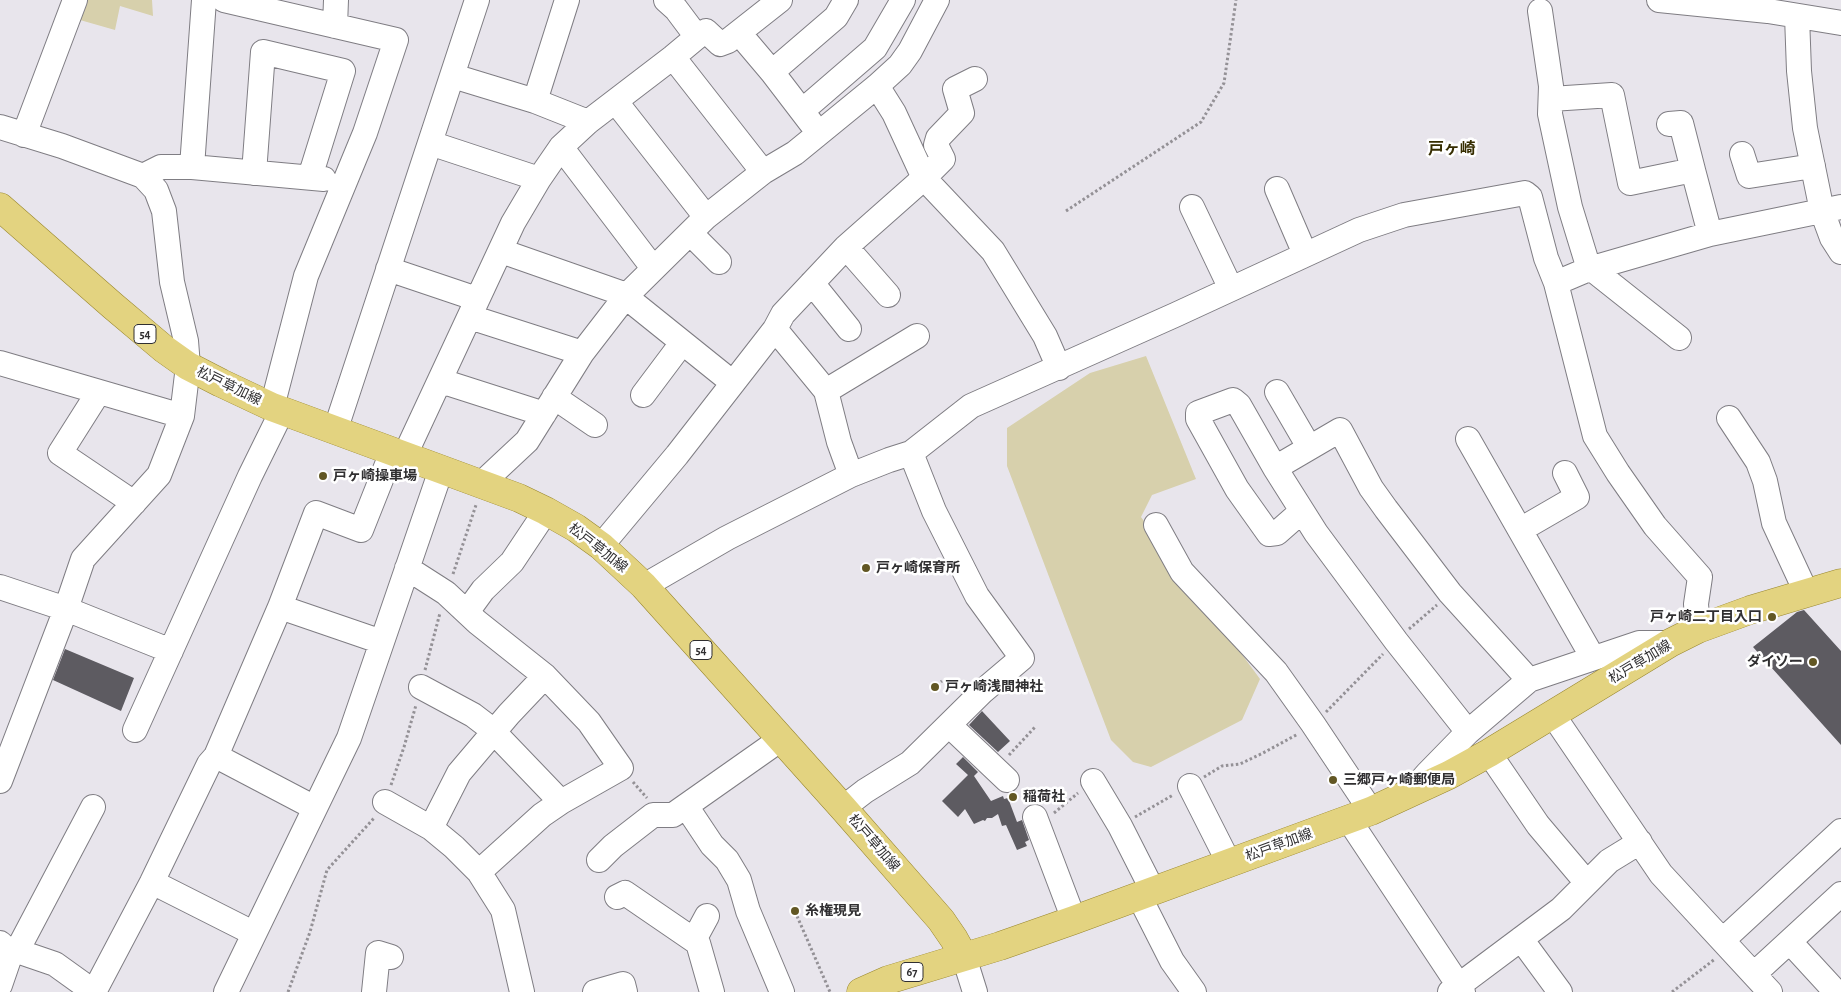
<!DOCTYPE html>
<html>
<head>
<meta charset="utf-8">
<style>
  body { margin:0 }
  canvas { display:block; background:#e8e5ec }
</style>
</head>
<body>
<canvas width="1841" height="992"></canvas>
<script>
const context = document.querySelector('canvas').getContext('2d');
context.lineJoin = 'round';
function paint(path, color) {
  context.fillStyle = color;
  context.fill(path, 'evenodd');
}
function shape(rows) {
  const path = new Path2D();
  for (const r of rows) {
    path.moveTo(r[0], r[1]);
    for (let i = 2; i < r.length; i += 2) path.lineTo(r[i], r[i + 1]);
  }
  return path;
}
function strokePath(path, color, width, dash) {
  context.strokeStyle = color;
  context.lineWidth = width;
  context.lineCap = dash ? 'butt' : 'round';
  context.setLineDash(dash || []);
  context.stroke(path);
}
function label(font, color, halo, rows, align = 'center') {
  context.font = font + ' "Alegreya Sans","Noto Sans JP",sans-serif';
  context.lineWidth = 5;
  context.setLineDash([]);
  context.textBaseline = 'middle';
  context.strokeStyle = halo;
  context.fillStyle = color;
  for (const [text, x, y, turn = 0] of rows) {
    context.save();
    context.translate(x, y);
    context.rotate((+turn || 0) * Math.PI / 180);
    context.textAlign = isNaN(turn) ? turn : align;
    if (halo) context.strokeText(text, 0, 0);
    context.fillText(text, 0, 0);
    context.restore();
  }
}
paint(shape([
  [81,0,152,0,153,16,120,6,115,30,73,18],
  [1146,356,1196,479,1152,495,1141,517,1260,679,1242,720,1151,767,1133,762,1111,740,1007,466,1007,428,1090,373]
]), '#d7d0ac');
paint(shape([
  [1804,610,1841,651,1841,745,1753,647,1797,612],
  [65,649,134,678,121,711,53,680],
  [982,711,1010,741,998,752,969,725],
  [963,757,978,772,974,776,991,801,1003,796,1004,799,1008,798,1017,822,1022,820,1029,840,1025,842,1027,846,1017,850,1006,825,1002,826,998,814,992,818,987,818,985,821,983,820,974,824,965,809,958,817,942,801,968,775,956,764]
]), '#5d5b61');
const minor = shape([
  [224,0,396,40,365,133,306,276,272,407],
  [666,0,676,9,697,37],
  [1659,0,1768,11,1841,23],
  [1540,11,1551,86,1550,114,1570,207,1589,269],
  [1797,16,1799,71,1805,128,1822,211,1832,238,1841,252],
  [335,26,336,0],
  [739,33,772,72,811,123],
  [673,57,763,172],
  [772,72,836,17,846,0],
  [453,76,535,101,588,122],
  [877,86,894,113,924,178,993,251,1045,336,1059,368],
  [1551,99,1612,95,1630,183,1693,170,1710,234],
  [535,101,567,0],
  [616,102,706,217],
  [802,111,875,48,903,0],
  [1669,124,1681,123,1693,170],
  [0,127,62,146,143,176,156,190,164,211,172,282,186,341,188,366,182,416,159,475,83,559,66,609,0,781],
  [24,135,75,0],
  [430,143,539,179],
  [561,147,653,268],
  [1742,154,1749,176,1813,166],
  [192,167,204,0],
  [254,173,263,52,343,71,310,177],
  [143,176,161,167,192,167,324,179],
  [1277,189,1305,254],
  [1192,207,1231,289],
  [690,233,719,262],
  [846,247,888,295],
  [501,251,621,293,733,383],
  [388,269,477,299],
  [1592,269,1679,338],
  [812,283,849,329],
  [1556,283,1589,269,1710,234,1841,207],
  [470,317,582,353],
  [775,329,826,391,839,442,851,475],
  [0,363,182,416],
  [441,381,544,414],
  [826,391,917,336],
  [1277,392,1309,447],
  [98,393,60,453,134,503],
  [643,395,682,343],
  [554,397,595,425],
  [1729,418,1758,462,1765,481,1774,523,1806,592],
  [335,431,477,0],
  [1468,439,1593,658],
  [404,457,513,223,539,179,561,147,588,122,673,57,697,37,706,31,720,44,728,41,780,0],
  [1275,468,1340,430,1371,488,1386,509,1450,593,1529,680],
  [481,484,527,441,582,353,626,296,706,217,763,172,795,153,877,86,900,65,910,51,937,0],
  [1302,511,1277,533,1269,534,1237,489,1198,419,1198,413,1233,400,1239,405,1275,468,1316,533,1396,641,1468,732],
  [1156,525,1182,572,1276,672,1313,724,1371,811],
  [1520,530,1577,497,1565,473],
  [601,546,677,455,775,329,783,314,846,247,924,178,943,159,936,145,938,138,962,113,955,89,975,79],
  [407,568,446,593,477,622,545,676,589,722,621,768,561,802,490,728,473,715,421,687],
  [644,586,727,538,851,475,889,460,911,453,971,406,1175,315,1359,230,1404,215,1525,193,1530,197,1546,258,1556,283,1595,436,1618,473,1655,526,1700,577,1696,604,1698,629],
  [0,587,66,609,171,651],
  [280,607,382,642],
  [467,612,483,590,512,562,546,511],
  [1553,715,1661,874,1770,992],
  [949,725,1007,780],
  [135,730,250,476,282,411],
  [1489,753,1538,825,1587,883],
  [216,756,315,808],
  [1093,781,1120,826,1153,891],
  [1190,786,1229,863],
  [1412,791,1427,774,1468,732,1529,680,1639,643,1670,643],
  [385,802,431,828,459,773,509,714,545,676],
  [686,806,712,845,727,860,739,880,748,911,782,992],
  [843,808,865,791,910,763,983,691,1022,658,977,596,934,511,911,453],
  [1035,817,1074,920],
  [1349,820,1463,992],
  [431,828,454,847,479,872,503,910,522,992],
  [599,860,613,846,653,815,673,815,781,739],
  [479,872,542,815,561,802],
  [152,882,253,933],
  [1139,896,1172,961,1194,992],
  [617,897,625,893,698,943,712,992],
  [1521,939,1560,992],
  [694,940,707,916],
  [1723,940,1841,831],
  [1790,942,1836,992],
  [0,943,11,953,17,951,55,964,94,992],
  [17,951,93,807],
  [964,957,975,992],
  [1754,974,1841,894],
  [0,985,11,953],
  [94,992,152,882,209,764,216,756,280,607,316,513,361,530,392,452],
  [226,992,349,738,441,470],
  [374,992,378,953,391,957],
  [595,992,623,984,625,992],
  [1450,992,1561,909,1609,861,1640,842]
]);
const major = shape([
  [0,207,113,306,164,349,188,366,221,383,272,407,519,498,546,511,576,528,601,546,644,586,843,808,941,920,954,939,964,957],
  [861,992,888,980,1000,946,1074,920,1371,811,1449,775,1489,753,1670,643,1698,629,1750,610,1841,583]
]);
strokePath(minor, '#7f7d83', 26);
strokePath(major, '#99872e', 29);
strokePath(shape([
  [1066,211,1201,122,1224,83,1236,0],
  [453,574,476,505],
  [1409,629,1437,605],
  [425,670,440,613],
  [937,685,942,681],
  [1326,712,1383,654],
  [1009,755,1036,726],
  [1204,777,1222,766,1240,764,1263,753,1298,734],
  [633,782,647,798],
  [391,785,404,747,416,705],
  [1054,813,1078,793],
  [1135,817,1173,795],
  [797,916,830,992],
  [288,992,310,932,327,870,375,817],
  [1672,992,1715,959]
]), '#949196', 3, [2.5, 2.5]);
strokePath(minor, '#fff', 24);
strokePath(major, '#e3d380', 28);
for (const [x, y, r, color] of [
  [323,476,5,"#625724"],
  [866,568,5,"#625724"],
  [1772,617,5,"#625724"],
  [1813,662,5,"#625724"],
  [935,687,5,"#625724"],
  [1333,780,5,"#625724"],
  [1013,797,5,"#625724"],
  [795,911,5,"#625724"]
]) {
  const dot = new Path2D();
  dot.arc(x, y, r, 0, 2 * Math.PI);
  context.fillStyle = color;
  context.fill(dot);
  strokePath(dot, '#fff', 2);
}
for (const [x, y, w] of [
  [145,334,22],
  [701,650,22],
  [912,972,22]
]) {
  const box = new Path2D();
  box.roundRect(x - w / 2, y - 9.5, w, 19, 4);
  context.fillStyle = '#fff';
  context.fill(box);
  strokePath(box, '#302f31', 1);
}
label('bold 12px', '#302f31', null, [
  ["54",145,334],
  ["54",701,650],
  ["67",912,972]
]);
label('14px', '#302f31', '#fff', [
  ["松戸草加線",229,386,26],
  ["松戸草加線",598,548,38],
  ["松戸草加線",1640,662,-31],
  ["松戸草加線",874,843,49],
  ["松戸草加線",1279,845,-20]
]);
label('bold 14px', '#302f31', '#fff', [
  ["戸ヶ崎操車場",333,476],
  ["戸ヶ崎保育所",876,568],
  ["戸ヶ崎二丁目入口",1762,617,"right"],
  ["ダイソー",1803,662,"right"],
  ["戸ヶ崎浅間神社",945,687],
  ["三郷戸ヶ崎郵便局",1343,780],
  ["稲荷社",1023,797],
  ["糸権現見",805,911]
], 'left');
label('bold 16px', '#362d01', '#fff', [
  ["戸ヶ崎",1452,149]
]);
</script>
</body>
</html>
